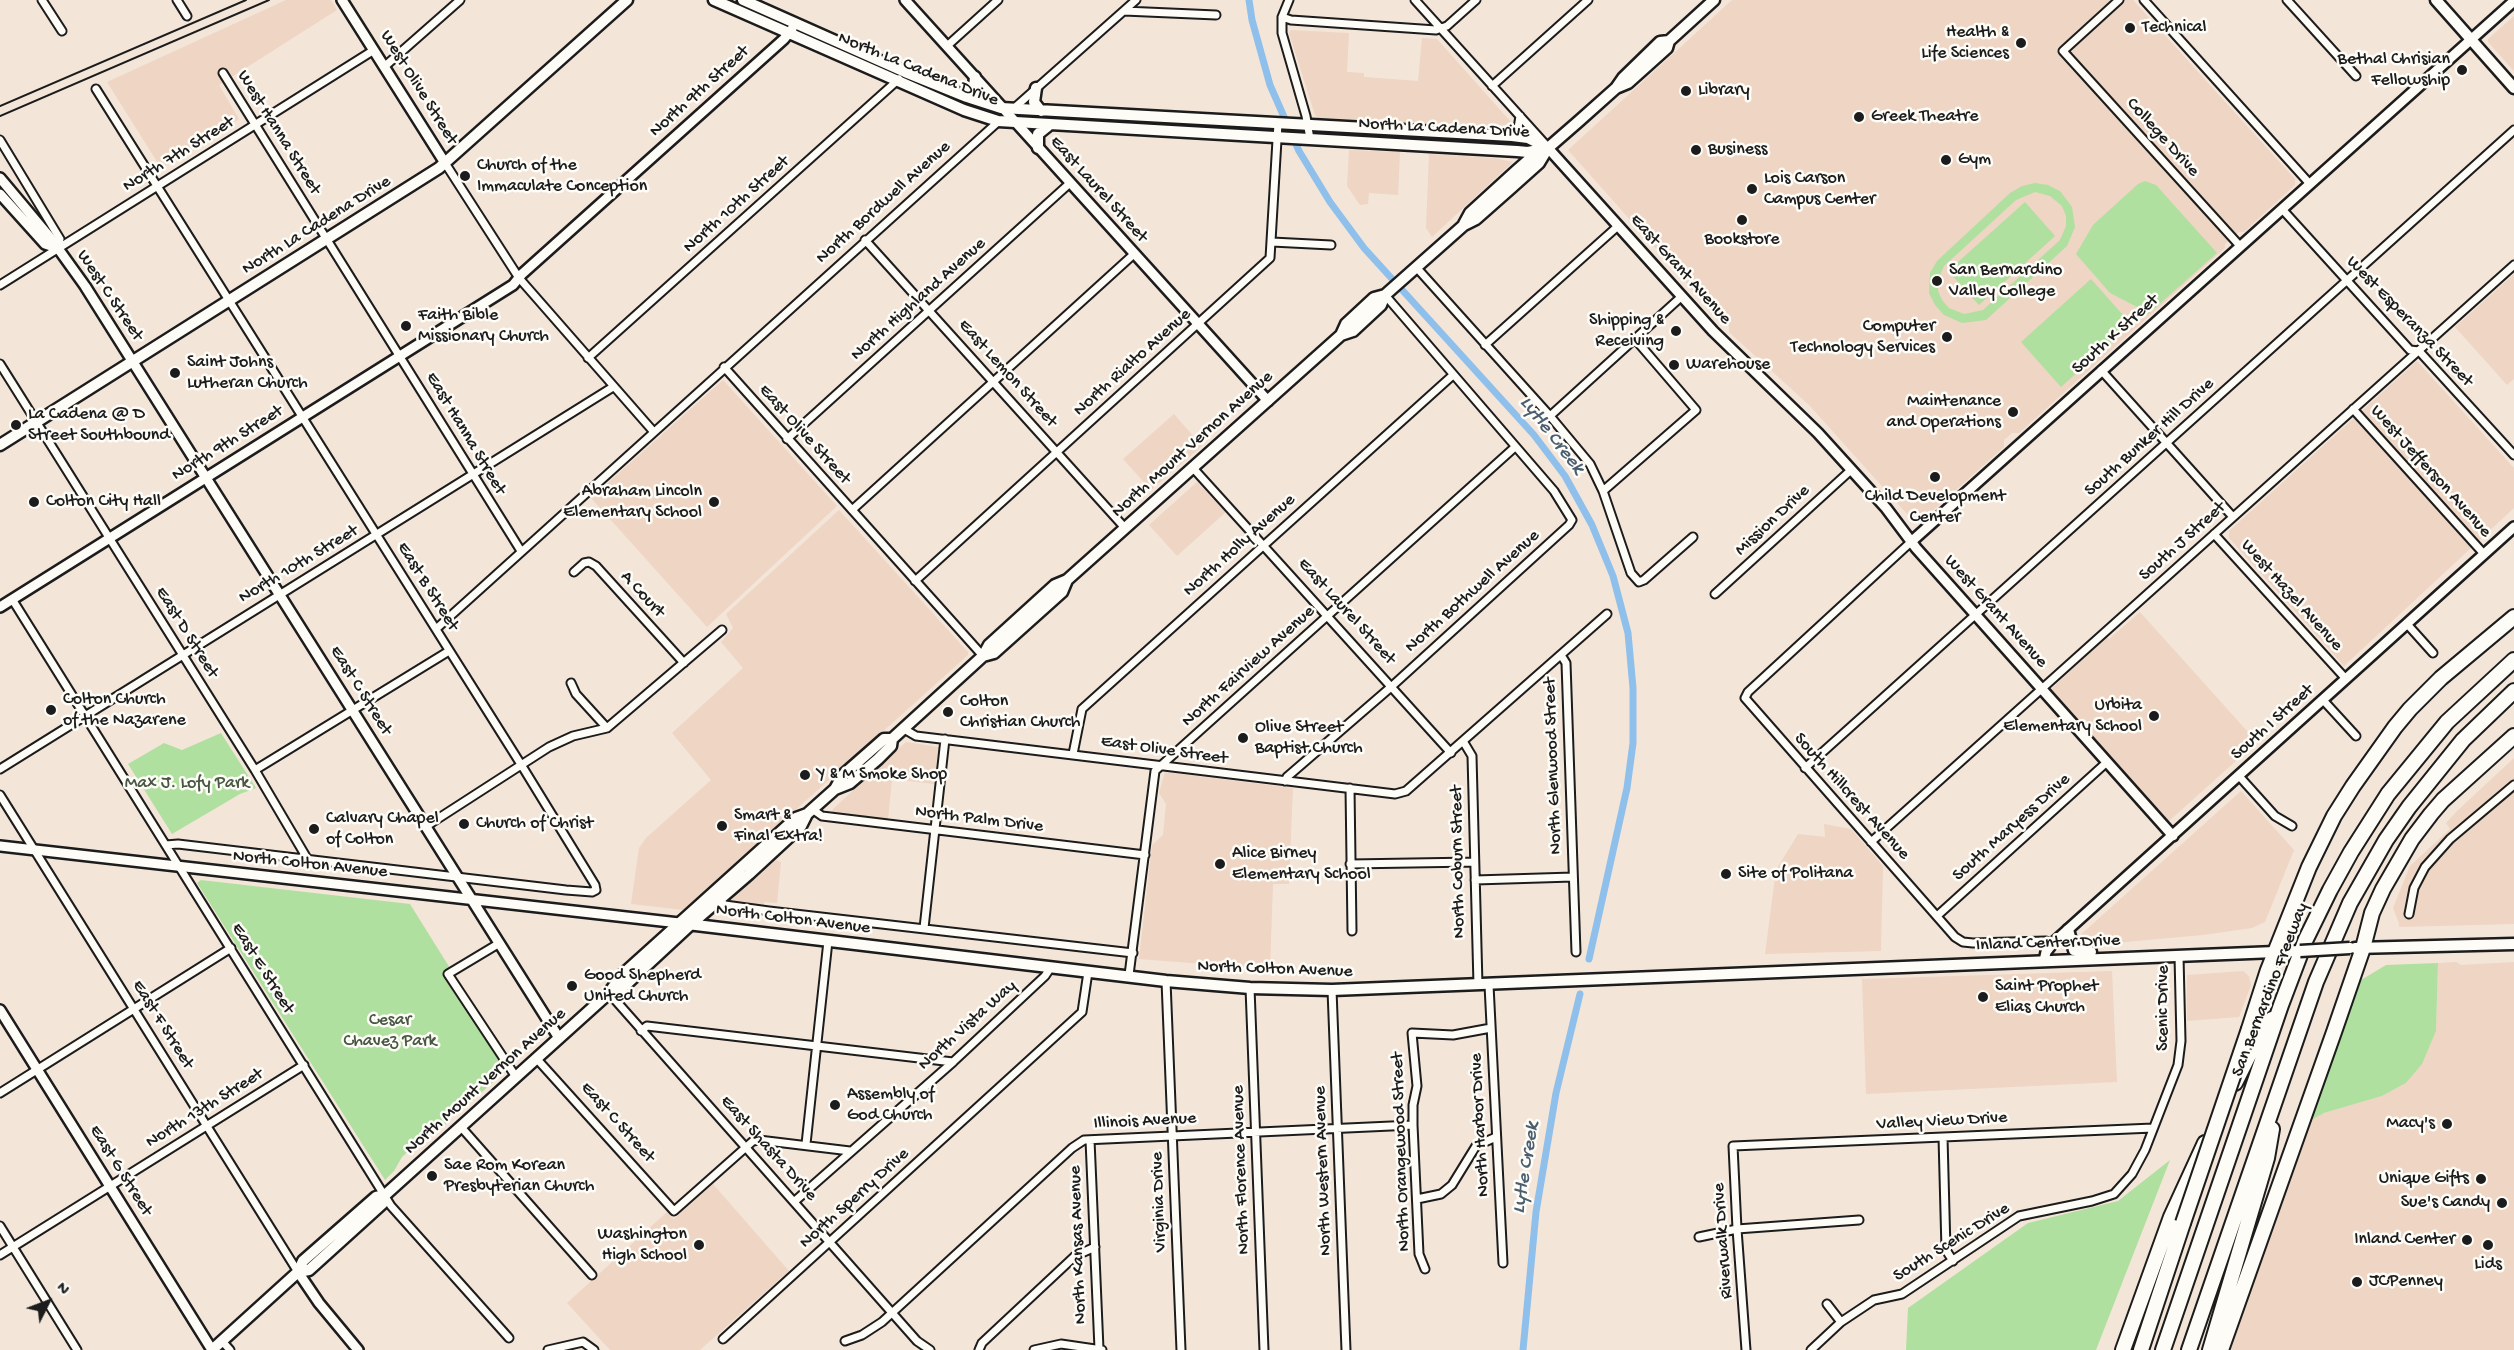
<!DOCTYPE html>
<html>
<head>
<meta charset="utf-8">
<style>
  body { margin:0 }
  #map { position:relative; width:2514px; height:1350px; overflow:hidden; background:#f4e5d9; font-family:"Gochi Hand",sans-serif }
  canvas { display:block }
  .north { position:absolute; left:18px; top:1272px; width:60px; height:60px; -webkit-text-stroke:4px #fdfcf7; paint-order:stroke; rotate:48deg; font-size:16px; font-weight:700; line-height:24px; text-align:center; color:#1c1c1c }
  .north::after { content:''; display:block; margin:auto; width:21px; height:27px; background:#1c1c1c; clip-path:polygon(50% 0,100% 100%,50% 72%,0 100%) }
</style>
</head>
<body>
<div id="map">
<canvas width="2514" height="1350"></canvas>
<div class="north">N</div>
</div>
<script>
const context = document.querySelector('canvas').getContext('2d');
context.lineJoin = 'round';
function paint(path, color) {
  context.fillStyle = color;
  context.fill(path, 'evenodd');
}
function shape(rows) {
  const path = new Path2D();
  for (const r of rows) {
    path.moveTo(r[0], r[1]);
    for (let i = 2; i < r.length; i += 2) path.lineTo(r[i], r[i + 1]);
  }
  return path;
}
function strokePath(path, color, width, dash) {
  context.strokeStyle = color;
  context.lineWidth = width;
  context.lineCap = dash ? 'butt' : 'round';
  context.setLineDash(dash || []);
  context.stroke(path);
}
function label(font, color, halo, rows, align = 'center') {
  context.font = font + ' "Gochi Hand",sans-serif';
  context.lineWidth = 5;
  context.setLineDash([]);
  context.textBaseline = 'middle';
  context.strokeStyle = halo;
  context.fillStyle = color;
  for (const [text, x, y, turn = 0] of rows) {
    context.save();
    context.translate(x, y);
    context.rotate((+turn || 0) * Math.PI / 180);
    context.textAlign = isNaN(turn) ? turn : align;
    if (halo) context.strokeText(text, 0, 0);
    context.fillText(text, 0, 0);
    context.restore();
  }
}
paint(shape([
  [286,0,331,0,337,10,219,85,239,119,161,168,107,82],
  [1732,0,2133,0,2295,179,2295,185,2244,232,2239,232,2225,244,2225,248,2019,433,2012,433,2004,440,2004,447,1919,523,1915,523,1810,406,1729,332,1729,327,1718,314,1714,314,1568,150],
  [2514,16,2514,71,2488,42,2488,39],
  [1291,30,1349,33,1347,72,1364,73,1364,77,1418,81,1422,38,1437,39,1511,122,1506,127,1318,118,1315,115,1289,33],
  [1349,150,1400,152,1398,195,1369,193,1368,204,1360,205,1347,186],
  [1429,154,1494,158,1513,162,1432,237,1426,228],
  [2514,274,2514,379,2507,385,2455,327],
  [2417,361,2514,468,2514,508,2344,666,2229,538,2229,531],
  [723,380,837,506,707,627,591,498],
  [1174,414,1202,446,1151,490,1123,459],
  [1197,482,1226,512,1177,556,1149,525],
  [839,510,968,652,968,655,684,910,631,904,639,848,646,838,711,780,672,733,743,668,721,642,733,628,726,614],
  [2140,612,2257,742,2169,821,2050,690,2107,637,2109,639],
  [906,742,939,747,934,784,892,779,888,820,832,812,833,809],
  [2514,758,2514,924,2399,927,2399,923,2393,908,2410,866,2450,829,2446,823,2457,811],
  [1165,772,1293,788,1289,884,1273,884,1270,969,1139,959,1152,845,1163,835,1166,804,1159,793],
  [2241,791,2294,850,2265,922,2252,928,2203,935,2081,946,2078,942,2078,937],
  [1824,824,1851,829,1883,866,1881,951,1765,954,1776,870,1798,834,1825,837],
  [776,860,781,862,777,903,764,902,763,908,728,903],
  [2456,962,2461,965,2514,962,2514,1350,2229,1350,2308,1122,2324,1113,2382,1096,2406,1083,2421,1064,2436,1031,2438,963],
  [2112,971,2117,1082,1866,1094,1862,979],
  [2243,971,2249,976,2251,985,2239,1017,2187,1021,2187,975],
  [713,1184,789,1271,700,1350,610,1350,567,1303,667,1212,674,1219]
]), '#eed5c4');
paint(shape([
  [2145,181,2156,185,2217,253,2147,315,2141,309,2110,293,2076,254,2093,225,2138,184],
  [2035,183,2048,185,2060,191,2072,207,2075,227,2067,246,1986,320,1962,323,1944,315,1935,305,1929,293,1930,273,1937,261,2010,193,2022,186],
  [2035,192,2050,196,2062,206,2066,216,2066,226,2060,240,1983,310,1964,314,1949,308,1942,300,1938,291,1938,280,1944,266,2016,200],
  [2025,202,2055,236,1979,305,1948,271],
  [2091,279,2131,324,2061,387,2021,342],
  [221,733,256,788,240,794,172,834,128,764,164,743,182,750],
  [201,880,410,904,511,1066,463,1109,457,1110,450,1116,449,1121,437,1132,424,1137,402,1157,394,1171,385,1180,197,883],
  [2438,963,2436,1031,2422,1064,2406,1083,2382,1096,2324,1113,2308,1122,2361,980,2386,965],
  [2170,1160,2096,1350,1906,1350,1908,1308,2028,1223,2118,1201]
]), '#b0e09f');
strokePath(shape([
  [1249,0,1252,20,1270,85,1299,151,1330,202,1364,248,1534,435,1565,476,1592,525,1613,576,1628,633,1633,688,1633,743,1627,788,1589,959],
  [1523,1350,1536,1212,1556,1093,1580,994]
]), '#8fc0eb', 7);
const minor = shape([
  [42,0,62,31],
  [177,0,187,16],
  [1289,0,1282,17,1282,33,1306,116,1310,139],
  [1415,0,1546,145],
  [2119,0,2063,51,2240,246],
  [2144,0,2310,184],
  [2287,0,2356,76],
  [1124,11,1216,15],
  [1282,17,1291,20,1436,30,1447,26,1476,0],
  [947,46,998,0],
  [384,67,460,0],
  [223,73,521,551],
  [1492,86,1588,0],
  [96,89,522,766,595,885,596,890,592,892,566,890,178,844,166,845],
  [1012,110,1136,0],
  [1512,136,1518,128,1520,116],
  [0,140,60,239,57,248],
  [445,163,519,278,653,431],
  [2282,209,2410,350,2419,351,2514,455],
  [865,240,1125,528],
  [1272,242,1331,245],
  [1416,267,1550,416,1590,464,1603,491,1631,573,1639,582,1644,580,1693,537],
  [0,285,374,50],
  [1485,345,1618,226],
  [588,358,899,79],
  [0,364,255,770,308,860],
  [724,367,983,656],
  [2101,370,2233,517],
  [2353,409,2484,554],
  [1550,416,1681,297],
  [787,439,1070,183],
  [1193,468,1451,753],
  [1603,491,1696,410,1635,339],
  [852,510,1134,254],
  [2214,534,2346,679],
  [1912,541,1748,692,1745,698,1955,937,1963,942,1973,943,2046,941,2053,943],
  [574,572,584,563,589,562,596,566,684,663],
  [915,581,1270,258,1278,123],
  [1715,594,1851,470],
  [12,599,391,1206,509,1338],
  [2407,624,2433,653],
  [436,629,999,121],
  [1561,655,1566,663,1576,952],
  [571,683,576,694,607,728],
  [2323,700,2356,736],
  [904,729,916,736,1395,794,1406,791,1607,614],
  [1463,741,1472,756,1478,985],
  [1073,754,1082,709,1453,375],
  [1805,768,2514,130],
  [0,769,613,387],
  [255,770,449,651],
  [2239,776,2275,816,2292,826],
  [1285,781,1287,777,1391,687,1569,525,1572,520,1554,491,1385,295],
  [1350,788,1352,931],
  [0,795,298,1272],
  [812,809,822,816,1145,855],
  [425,827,549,747,573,736,607,728,722,630],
  [1871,842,2514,265],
  [1350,864,1474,862],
  [1475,880,1573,877],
  [719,901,725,905,769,911,1133,953],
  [2409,914,2414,888,2425,867,2450,839,2514,785],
  [1937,916,2107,762],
  [924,928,945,739],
  [498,944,448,974,516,1077],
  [1129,975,1155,771,1515,447],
  [1166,981,1181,1350],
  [1489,985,1503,1263],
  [1250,988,1264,1350],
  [1332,990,1346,1350],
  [609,993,917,1341,930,1350],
  [641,1031,647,1026,953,1062],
  [536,1058,674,1211,753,1141,759,1140,850,1151],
  [0,1093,231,948],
  [461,1127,592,1275],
  [1943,1137,1946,1250,1953,1261],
  [1090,1140,1099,1349],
  [806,1144,828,941],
  [1417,1199,1441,1194,1452,1185,1476,1146,1496,1137],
  [795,1201,953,1062,1045,976,1051,967],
  [0,1226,77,1350],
  [1699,1237,1737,1229,1859,1220],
  [0,1255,304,1065],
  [1425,1269,1419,1254,1413,1125,1413,1105,1417,1086,1412,1033,1453,1035,1491,1028],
  [1827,1304,1841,1322],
  [723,1339,1082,1012,1088,972],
  [222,1341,230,1350],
  [845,1341,862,1335,882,1322,1072,1148,1084,1140,1413,1125],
  [548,1350,583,1342,594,1350],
  [979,1350,982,1343,1075,1256,1095,1247],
  [1034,1350,1061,1344,1102,1350],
  [1746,1350,1737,1229,1733,1146,2153,1128],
  [1811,1350,1841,1322,1874,1300,1902,1294,2019,1216,2092,1201,2114,1194,2132,1174,2145,1150,2178,1065,2181,1041,2179,956]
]);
const tertiary = shape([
  [342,0,445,163],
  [905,0,1268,401],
  [1548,148,1713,331,1818,433,1886,508,1916,548,2173,836],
  [0,178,52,240,85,286,559,1038],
  [0,194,45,244,57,248],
  [1912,541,2514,1],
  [0,607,513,285,522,274,784,39,792,29],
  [0,846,679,923],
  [2044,961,2046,952,2053,943,2514,527],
  [0,1010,212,1350],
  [298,1272,319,1303,358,1350]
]);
const secondary = shape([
  [714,0,964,110,998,121,1517,151,1528,152,1548,148],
  [743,0,905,72,967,97,1001,108,1512,136,1528,138,1548,148],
  [2436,0,2514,88],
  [1036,88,1034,102,1041,111],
  [1616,88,1628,83,1667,48,1669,41,1714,0],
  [967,97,974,88,975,77],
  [1038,148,1038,134,1048,126],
  [1464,224,1470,213,1516,171,1533,156,1548,148,1579,121,1616,88,1623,78,1660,42,1669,41],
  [1341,335,1346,324,1374,298,1385,295,1464,225,1476,219,1510,189,1539,163,1548,148],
  [0,445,439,168,627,0],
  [983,656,994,653,1062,592,1067,580],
  [835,789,843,775,884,739,892,739],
  [679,923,1166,981,1250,988,1332,990,2300,951],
  [2068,930,2074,950,2091,952],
  [2355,948,2514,944],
  [609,993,620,990,690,925,749,874,801,826,807,814],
  [298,1272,309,1270,383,1203,385,1195],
  [212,1350,298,1272,303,1261,376,1197,385,1195,609,993,622,975,796,818,807,814,835,789,850,783,878,759,891,746,892,739,983,656,989,645,1055,585,1067,580,1341,335,1353,331,1381,305,1385,295]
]);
const motorway = shape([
  [2249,1029,2268,970,2309,867,2334,816,2353,786,2395,727,2410,709,2441,678,2514,617],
  [2235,1083,2256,1041,2272,1019],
  [2123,1350,2171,1217,2205,1143],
  [2141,1350,2183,1223],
  [2163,1350,2281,1005,2306,939,2330,890,2351,852,2388,794,2447,722,2514,660],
  [2189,1350,2316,982,2350,903,2386,840,2409,807,2463,740,2514,691],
  [2210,1350,2267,1158,2272,1129],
  [2221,1350,2334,1032,2363,948,2372,913,2383,889,2412,839,2431,814,2443,800,2514,736]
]);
strokePath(minor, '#1c1c1c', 11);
strokePath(tertiary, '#1c1c1c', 14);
strokePath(secondary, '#1c1c1c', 15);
strokePath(motorway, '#1c1c1c', 18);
strokePath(minor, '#fdfcf7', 7);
strokePath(tertiary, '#fdfcf7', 9);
strokePath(secondary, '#fdfcf7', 10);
strokePath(motorway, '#fdfcf7', 14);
strokePath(shape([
  [0,106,246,0],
  [0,116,269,0]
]), '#1c1c1c', 2);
const secondaryBridge = shape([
  [2300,951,2350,948]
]);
const motorwayBridge = shape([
  [2183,1223,2249,1029]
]);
strokePath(secondaryBridge, '#1c1c1c', 15, []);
strokePath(motorwayBridge, '#1c1c1c', 18, []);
strokePath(secondaryBridge, '#fdfcf7', 10);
strokePath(motorwayBridge, '#fdfcf7', 14);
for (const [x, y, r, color] of [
  [2130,28,6,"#1c1c1c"],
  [2021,43,6,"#1c1c1c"],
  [2462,70,6,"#1c1c1c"],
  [1686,91,6,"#1c1c1c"],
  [1859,117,6,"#1c1c1c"],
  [1696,150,6,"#1c1c1c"],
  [1946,160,6,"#1c1c1c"],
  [465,176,6,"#1c1c1c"],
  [1752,189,6,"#1c1c1c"],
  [1742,220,6,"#1c1c1c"],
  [1937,281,6,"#1c1c1c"],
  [406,326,6,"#1c1c1c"],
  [1676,331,6,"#1c1c1c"],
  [1947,337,6,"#1c1c1c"],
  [1674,365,6,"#1c1c1c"],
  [175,373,6,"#1c1c1c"],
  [2013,412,6,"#1c1c1c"],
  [16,425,6,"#1c1c1c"],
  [1935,477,6,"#1c1c1c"],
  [34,502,6,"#1c1c1c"],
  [714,502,6,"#1c1c1c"],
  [51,710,6,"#1c1c1c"],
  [948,712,6,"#1c1c1c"],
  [2154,716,6,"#1c1c1c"],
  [1243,738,6,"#1c1c1c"],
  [805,775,6,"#1c1c1c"],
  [464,824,6,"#1c1c1c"],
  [722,826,6,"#1c1c1c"],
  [314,829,6,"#1c1c1c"],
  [1220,864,6,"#1c1c1c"],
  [1726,874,6,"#1c1c1c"],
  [572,986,6,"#1c1c1c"],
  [1983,997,6,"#1c1c1c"],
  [835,1105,6,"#1c1c1c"],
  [2447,1124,6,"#1c1c1c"],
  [432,1176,6,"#1c1c1c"],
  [2481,1179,6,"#1c1c1c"],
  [2502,1203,6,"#1c1c1c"],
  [2467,1240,6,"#1c1c1c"],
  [699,1245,6,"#1c1c1c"],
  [2488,1245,6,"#1c1c1c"],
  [2357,1282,6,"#1c1c1c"]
]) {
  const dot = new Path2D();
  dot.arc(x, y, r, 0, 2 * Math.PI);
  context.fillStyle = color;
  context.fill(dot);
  strokePath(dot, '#fdfcf7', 2);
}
label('18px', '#1c1c1c', '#fdfcf7', [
  ["Technical",2142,28],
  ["Health &",2009,33,"right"],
  ["Life Sciences",2009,54,"right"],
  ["Bethal Chrisian",2450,60,"right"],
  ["Fellowship",2450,81,"right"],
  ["Library",1698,91],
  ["Greek Theatre",1871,117],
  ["Business",1708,150],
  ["Gym",1958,160],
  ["Church of the",477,166],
  ["Immaculate Conception",477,187],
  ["Lois Carson",1764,179],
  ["Campus Center",1764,200],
  ["Bookstore",1742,240,"center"],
  ["San Bernardino",1949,271],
  ["Valley College",1949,292],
  ["Faith Bible",418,316],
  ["Missionary Church",418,337],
  ["Shipping &",1664,321,"right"],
  ["Receiving",1664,342,"right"],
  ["Computer",1935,327,"right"],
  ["Technology Services",1935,348,"right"],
  ["Saint Johns",187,363],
  ["Lutheran Church",187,384],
  ["Warehouse",1686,365],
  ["Maintenance",2001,402,"right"],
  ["and Operations",2001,423,"right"],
  ["La Cadena @ D",28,415],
  ["Street Southbound",28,436],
  ["Abraham Lincoln",702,492,"right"],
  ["Elementary School",702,513,"right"],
  ["Child Development",1935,497,"center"],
  ["Center",1935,518,"center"],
  ["Colton City Hall",46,502],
  ["Colton Church",63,700],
  ["of the Nazarene",63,721],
  ["Colton",960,702],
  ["Christian Church",960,723],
  ["Urbita",2142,706,"right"],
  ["Elementary School",2142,727,"right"],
  ["Olive Street",1255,728],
  ["Baptist Church",1255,749],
  ["Y & M Smoke Shop",817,775],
  ["Smart &",734,816],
  ["Final Extra!",734,837],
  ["Calvary Chapel",326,819],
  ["of Colton",326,840],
  ["Church of Christ",476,824],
  ["Alice Birney",1232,854],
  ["Elementary School",1232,875],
  ["Site of Politana",1738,874],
  ["Good Shepherd",584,976],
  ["United Church",584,997],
  ["Saint Prophet",1995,987],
  ["Elias Church",1995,1008],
  ["Assembly of",847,1095],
  ["God Church",847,1116],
  ["Macy's",2435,1124,"right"],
  ["Sae Rom Korean",444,1166],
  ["Presbyterian Church",444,1187],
  ["Unique Gifts",2469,1179,"right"],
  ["Sue's Candy",2490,1203,"right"],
  ["Washington",687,1235,"right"],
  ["High School",687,1256,"right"],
  ["Inland Center",2455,1240,"right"],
  ["Lids",2488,1265,"center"],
  ["JCPenney",2369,1282]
], 'left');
label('18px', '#1c1c1c', '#fdfcf7', [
  ["North La Cadena Drive",918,70,22],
  ["West Olive Street",418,88,58],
  ["North 9th Street",700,92,-42],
  ["North La Cadena Drive",1444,129,3],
  ["West Hanna Street",278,133,58],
  ["College Drive",2162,138,48],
  ["North 7th Street",179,155,-32],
  ["East Laurel Street",1098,190,48],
  ["North Bordwell Avenue",884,203,-42],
  ["North 10th Street",737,205,-42],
  ["North La Cadena Drive",317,226,-32],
  ["East Grant Avenue",1680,270,48],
  ["West C Street",109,296,56],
  ["North Highland Avenue",919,300,-42],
  ["West Esperanza Street",2409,322,46],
  ["South K Street",2116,335,-42],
  ["North Rialto Avenue",1133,363,-42],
  ["East Lemon Street",1007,374,48],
  ["East Hanna Street",465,434,59],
  ["East Olive Street",804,435,48],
  ["South Bunker Hill Drive",2150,438,-42],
  ["North 9th Street",228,444,-32],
  ["North Mount Vernon Avenue",1193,445,-42],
  ["West Jefferson Avenue",2430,472,48],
  ["Mission Drive",1773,521,-43],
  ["South J Street",2183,542,-42],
  ["North Holly Avenue",1240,546,-42],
  ["North 10th Street",299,565,-31],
  ["East B Street",427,587,58],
  ["North Bothwell Avenue",1473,592,-42],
  ["A Court",642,595,47],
  ["West Hazel Avenue",2291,596,48],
  ["East Laurel Street",1346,612,48],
  ["West Grant Avenue",1995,612,48],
  ["East D Street",186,633,58],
  ["North Fairview Avenue",1249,667,-42],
  ["East C Street",360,691,58],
  ["South I Street",2273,723,-42],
  ["East Olive Street",1164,751,8],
  ["North Glenwood Street",1554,766,-92],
  ["South Hillcrest Avenue",1851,797,48],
  ["North Palm Drive",979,820,7],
  ["South Maryess Drive",2012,828,-42],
  ["North Coburn Street",1459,862,-91],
  ["North Colton Avenue",310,865,6],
  ["North Colton Avenue",793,920,7],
  ["Inland Center Drive",2048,944,-2],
  ["East E Street",262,969,58],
  ["North Colton Avenue",1275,970,2],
  ["San Bernardino Freeway",2271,990,-69],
  ["Scenic Drive",2164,1008,-90],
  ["East F Street",162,1025,58],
  ["North Vista Way",968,1026,-42],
  ["North Mount Vernon Avenue",486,1082,-42],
  ["North 13th Street",205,1109,-32],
  ["Illinois Avenue",1145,1122,-3],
  ["Valley View Drive",1942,1122,-3],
  ["East C Street",617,1123,48],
  ["North Harbor Drive",1481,1125,-93],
  ["East Shasta Drive",768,1149,48],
  ["North Orangewood Street",1402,1152,-92],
  ["North Florence Avenue",1242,1170,-92],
  ["East G Street",120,1171,58],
  ["North Western Avenue",1324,1171,-92],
  ["North Sperry Drive",855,1199,-42],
  ["Virginia Drive",1160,1202,-92],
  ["Riverwalk Drive",1724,1241,-94],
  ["South Scenic Drive",1952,1243,-32],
  ["North Kansas Avenue",1079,1245,-92]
]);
label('18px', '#485743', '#fdfcf7', [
  ["Max J. Lofy Park",187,784],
  ["Cesar",390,1021],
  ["Chavez Park",390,1042]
]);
label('italic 20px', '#4a5e6f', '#fdfcf7', [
  ["Lytle Creek",1551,436,52],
  ["Lytle Creek",1527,1168,-81]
]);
</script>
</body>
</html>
